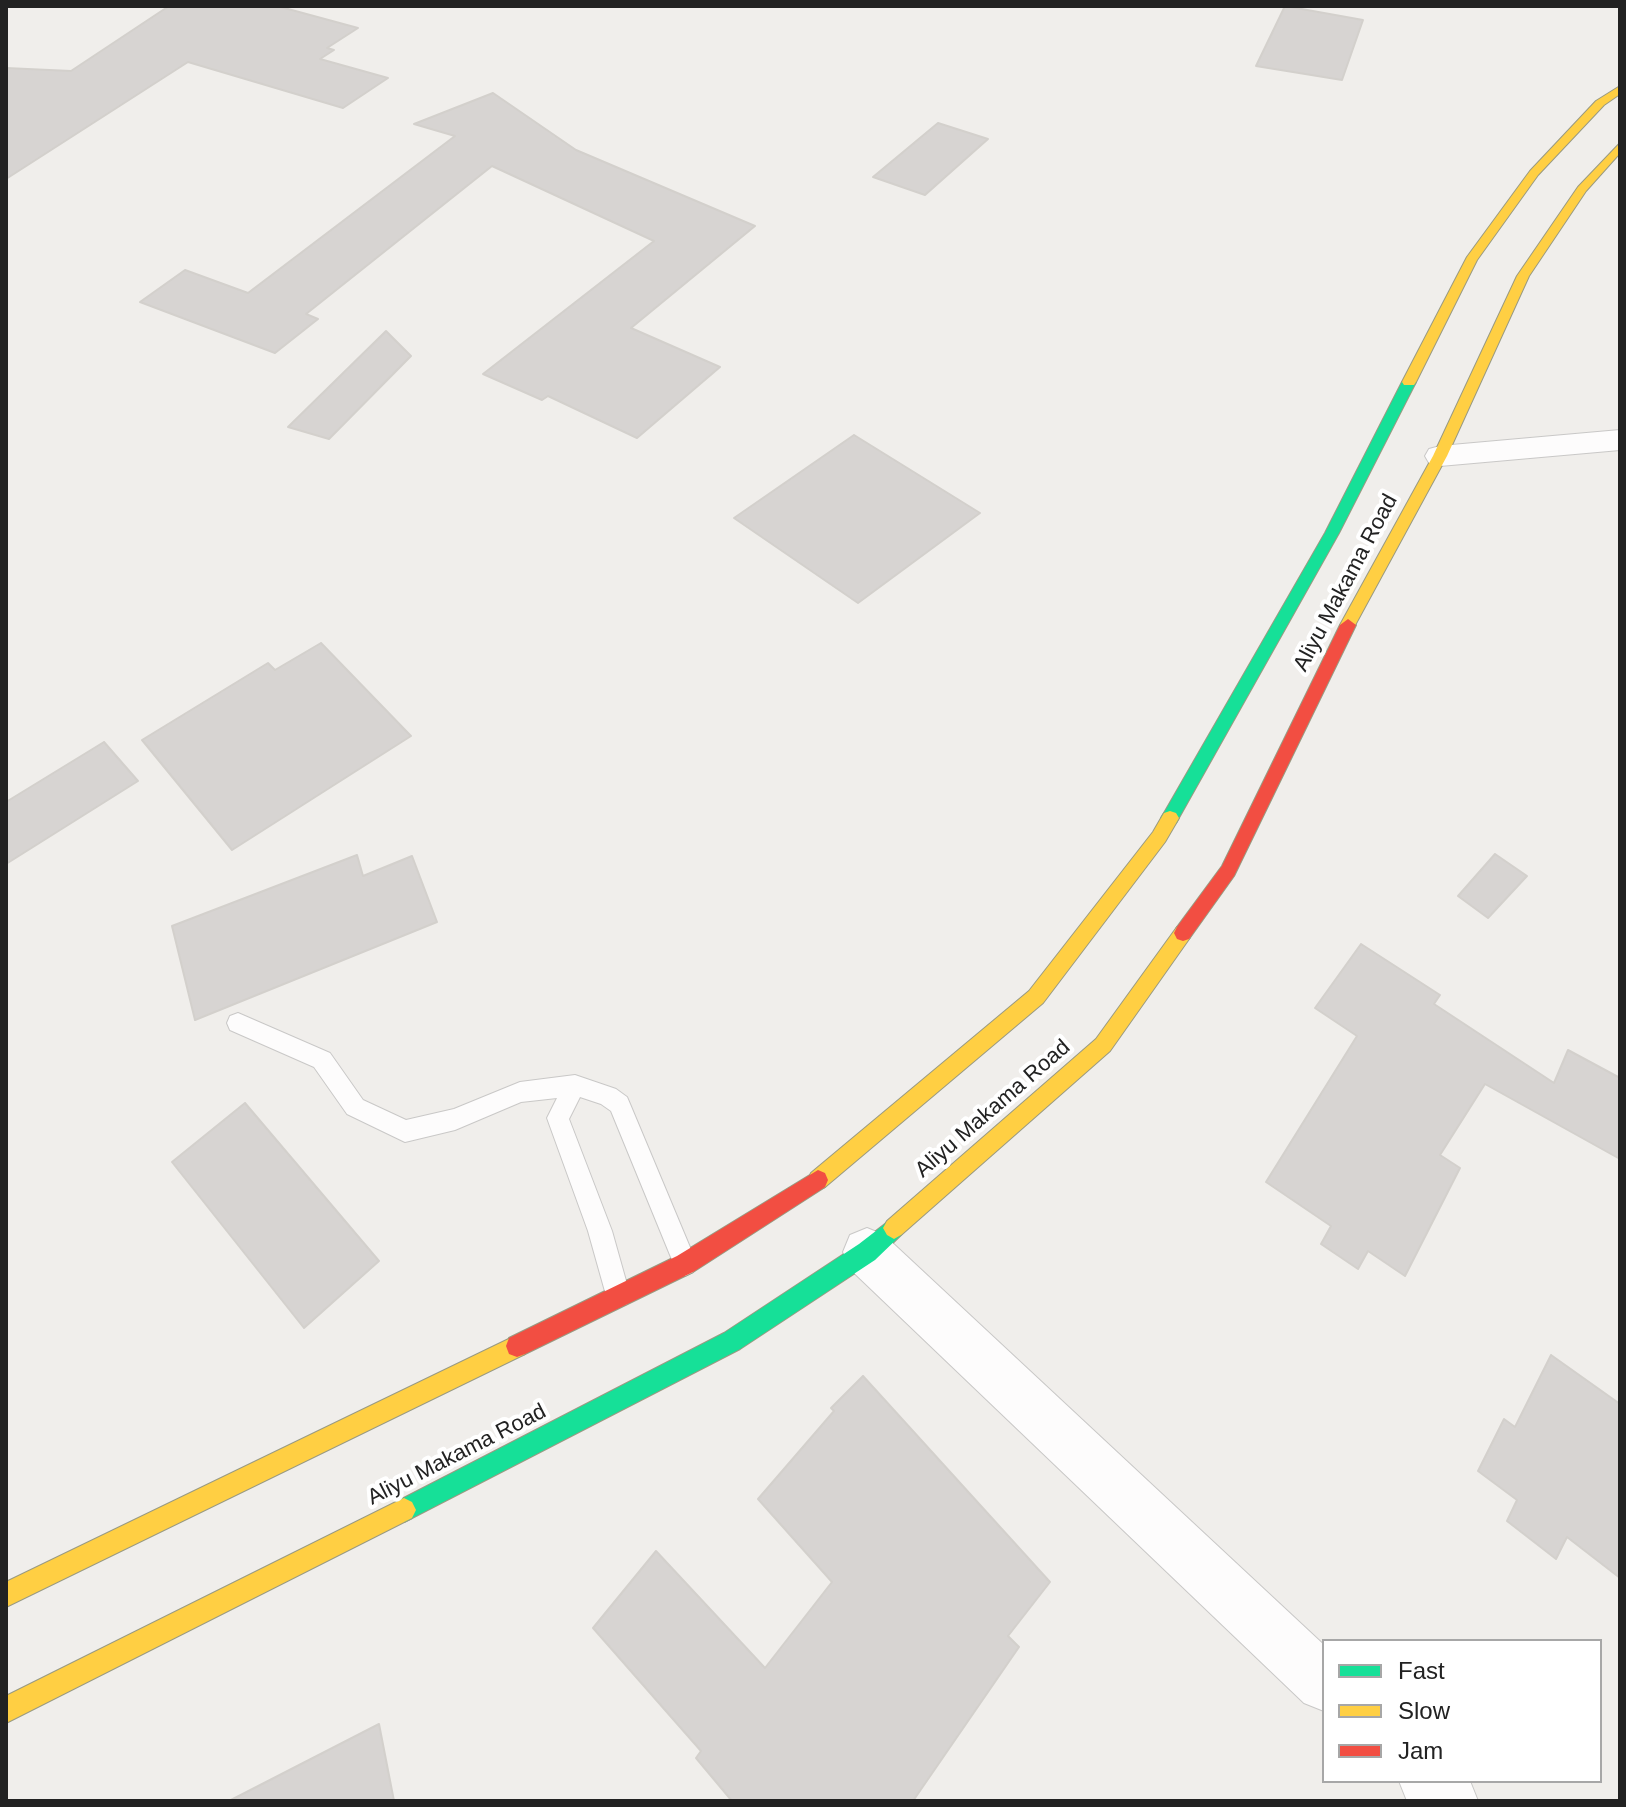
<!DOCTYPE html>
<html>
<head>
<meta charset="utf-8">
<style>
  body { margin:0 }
  #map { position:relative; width:1626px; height:1807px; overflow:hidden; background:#f0eeeb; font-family:Helvetica,sans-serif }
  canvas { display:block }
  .frame { position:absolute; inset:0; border:8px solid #222; pointer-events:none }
  .legend { position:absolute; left:1322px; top:1639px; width:280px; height:144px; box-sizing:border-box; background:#fff; border:2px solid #a7a7a7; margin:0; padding:10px 14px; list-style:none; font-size:24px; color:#222 }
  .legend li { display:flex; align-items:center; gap:16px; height:40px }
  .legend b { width:40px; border:2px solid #a7a7a7 }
</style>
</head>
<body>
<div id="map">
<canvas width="1626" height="1807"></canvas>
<div class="frame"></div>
<ul class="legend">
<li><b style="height:10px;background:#16e098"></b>Fast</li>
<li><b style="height:10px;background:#ffcf43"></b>Slow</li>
<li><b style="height:10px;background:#f24e42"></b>Jam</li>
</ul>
</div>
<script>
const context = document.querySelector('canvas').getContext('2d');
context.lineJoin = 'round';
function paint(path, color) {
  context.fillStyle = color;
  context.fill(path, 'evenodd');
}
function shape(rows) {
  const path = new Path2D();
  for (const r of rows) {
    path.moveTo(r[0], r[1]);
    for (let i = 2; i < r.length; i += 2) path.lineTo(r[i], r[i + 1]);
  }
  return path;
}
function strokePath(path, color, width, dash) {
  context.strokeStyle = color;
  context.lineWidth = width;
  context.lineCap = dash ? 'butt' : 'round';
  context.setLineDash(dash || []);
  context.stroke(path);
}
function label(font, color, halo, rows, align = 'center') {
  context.font = font + ' Helvetica,sans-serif';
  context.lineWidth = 8;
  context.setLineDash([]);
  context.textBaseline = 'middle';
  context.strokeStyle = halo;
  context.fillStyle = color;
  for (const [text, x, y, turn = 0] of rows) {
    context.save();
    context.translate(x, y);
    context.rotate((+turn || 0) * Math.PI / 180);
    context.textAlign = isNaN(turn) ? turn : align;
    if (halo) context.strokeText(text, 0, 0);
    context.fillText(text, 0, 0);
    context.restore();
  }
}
const building = shape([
  [169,6,277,6,358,28,327,48,334,50,320,59,388,78,343,108,188,62,6,179,6,68,71,71,169,6],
  [1285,6,1363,20,1342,80,1256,66,1285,6],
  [493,93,576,150,755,226,631,328,720,367,637,438,548,396,542,400,483,374,654,241,492,166,306,314,318,319,275,353,140,302,185,270,248,293,455,136,414,124,493,93],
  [938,123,988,139,925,195,873,177,938,123],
  [386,331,411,356,329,439,288,427,386,331],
  [854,435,980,513,858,603,734,518,854,435],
  [321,643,411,736,232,850,142,740,268,663,275,670,321,643],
  [104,742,138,781,6,864,6,802,104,742],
  [1495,854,1527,876,1488,918,1458,896,1495,854],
  [357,855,363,876,412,856,437,922,195,1020,172,926,357,855],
  [1361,944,1440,995,1434,1004,1554,1083,1568,1050,1620,1078,1620,1159,1485,1084,1440,1155,1460,1168,1405,1276,1368,1251,1358,1269,1321,1244,1331,1226,1266,1182,1357,1036,1315,1008,1361,944],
  [245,1103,379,1261,304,1328,172,1162,245,1103],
  [1551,1355,1620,1404,1620,1578,1567,1537,1556,1559,1507,1521,1517,1500,1478,1471,1504,1419,1515,1427,1551,1355],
  [863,1376,1050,1582,1008,1636,1019,1647,913,1801,732,1801,696,1758,701,1751,593,1628,656,1551,765,1668,832,1582,758,1499,834,1411,831,1408,863,1376],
  [379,1724,394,1801,229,1801,379,1724]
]);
paint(building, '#d7d4d2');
strokePath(building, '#d3d0cc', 2);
const lane = shape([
  [238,1013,330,1053,363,1100,406,1120,454,1109,520,1082,575,1075,616,1089,627,1097,630,1104,697,1264,693,1272,685,1276,677,1272,611,1111,601,1104,580,1097,569,1119,612,1231,630,1295,627,1304,618,1307,609,1304,606,1295,588,1231,547,1118,557,1098,521,1102,455,1130,405,1142,347,1114,314,1067,230,1030,227,1023,230,1016,238,1013]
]);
const street = shape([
  [1620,430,1620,450,1440,466,1429,463,1425,456,1429,449,1440,446,1620,430],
  [867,1228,884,1235,1324,1645,1324,1711,1304,1703,850,1269,843,1252,850,1235,867,1228],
  [1399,1781,1470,1781,1478,1801,1407,1801,1399,1781]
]);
const fast = shape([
  [1409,378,1416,382,1339,533,1176,823,1164,823,1161,818,1164,813,1325,533,1402,382,1409,378],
  [894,1217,901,1221,905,1228,901,1235,875,1260,740,1349,412,1518,404,1522,396,1518,392,1510,396,1502,724,1333,859,1244,894,1217]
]);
const slow = shape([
  [1620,86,1620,94,1604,105,1538,175,1477,260,1416,382,1414,385,1404,385,1402,382,1467,257,1530,171,1596,101,1620,86],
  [1620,143,1620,153,1586,191,1529,276,1447,456,1353,629,1343,629,1340,625,1433,456,1517,276,1578,187,1620,143],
  [1170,811,1176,813,1179,818,1165,842,1043,1003,825,1187,818,1190,811,1187,808,1180,811,1173,1029,991,1153,832,1164,813,1170,811],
  [1183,925,1189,927,1192,933,1189,939,1110,1051,901,1235,894,1239,887,1235,883,1228,887,1221,1096,1039,1177,927,1183,925],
  [517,1335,525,1338,528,1346,525,1354,6,1607,6,1582,517,1335],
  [404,1498,412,1502,416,1510,412,1518,6,1723,6,1696,404,1498]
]);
const jam = shape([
  [1348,619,1356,625,1234,876,1189,939,1183,941,1177,939,1174,933,1177,927,1222,866,1340,625,1348,619],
  [818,1170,825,1173,828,1180,825,1187,693,1272,525,1354,517,1357,509,1354,506,1346,509,1338,677,1256,818,1170]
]);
strokePath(lane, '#c9c8c7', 2);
strokePath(street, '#c9c8c7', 2);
strokePath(fast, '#999a82', 2);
strokePath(slow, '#999a82', 2);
strokePath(jam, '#999a82', 2);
paint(lane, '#fdfcfc');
paint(street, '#fdfcfc');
paint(fast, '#16e098');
paint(slow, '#ffcf43');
paint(jam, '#f24e42');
label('22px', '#222', '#fff', [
  ["Aliyu Makama Road",1346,583,-62],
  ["Aliyu Makama Road",993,1109,-41],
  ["Aliyu Makama Road",457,1455,-27]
]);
</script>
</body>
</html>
